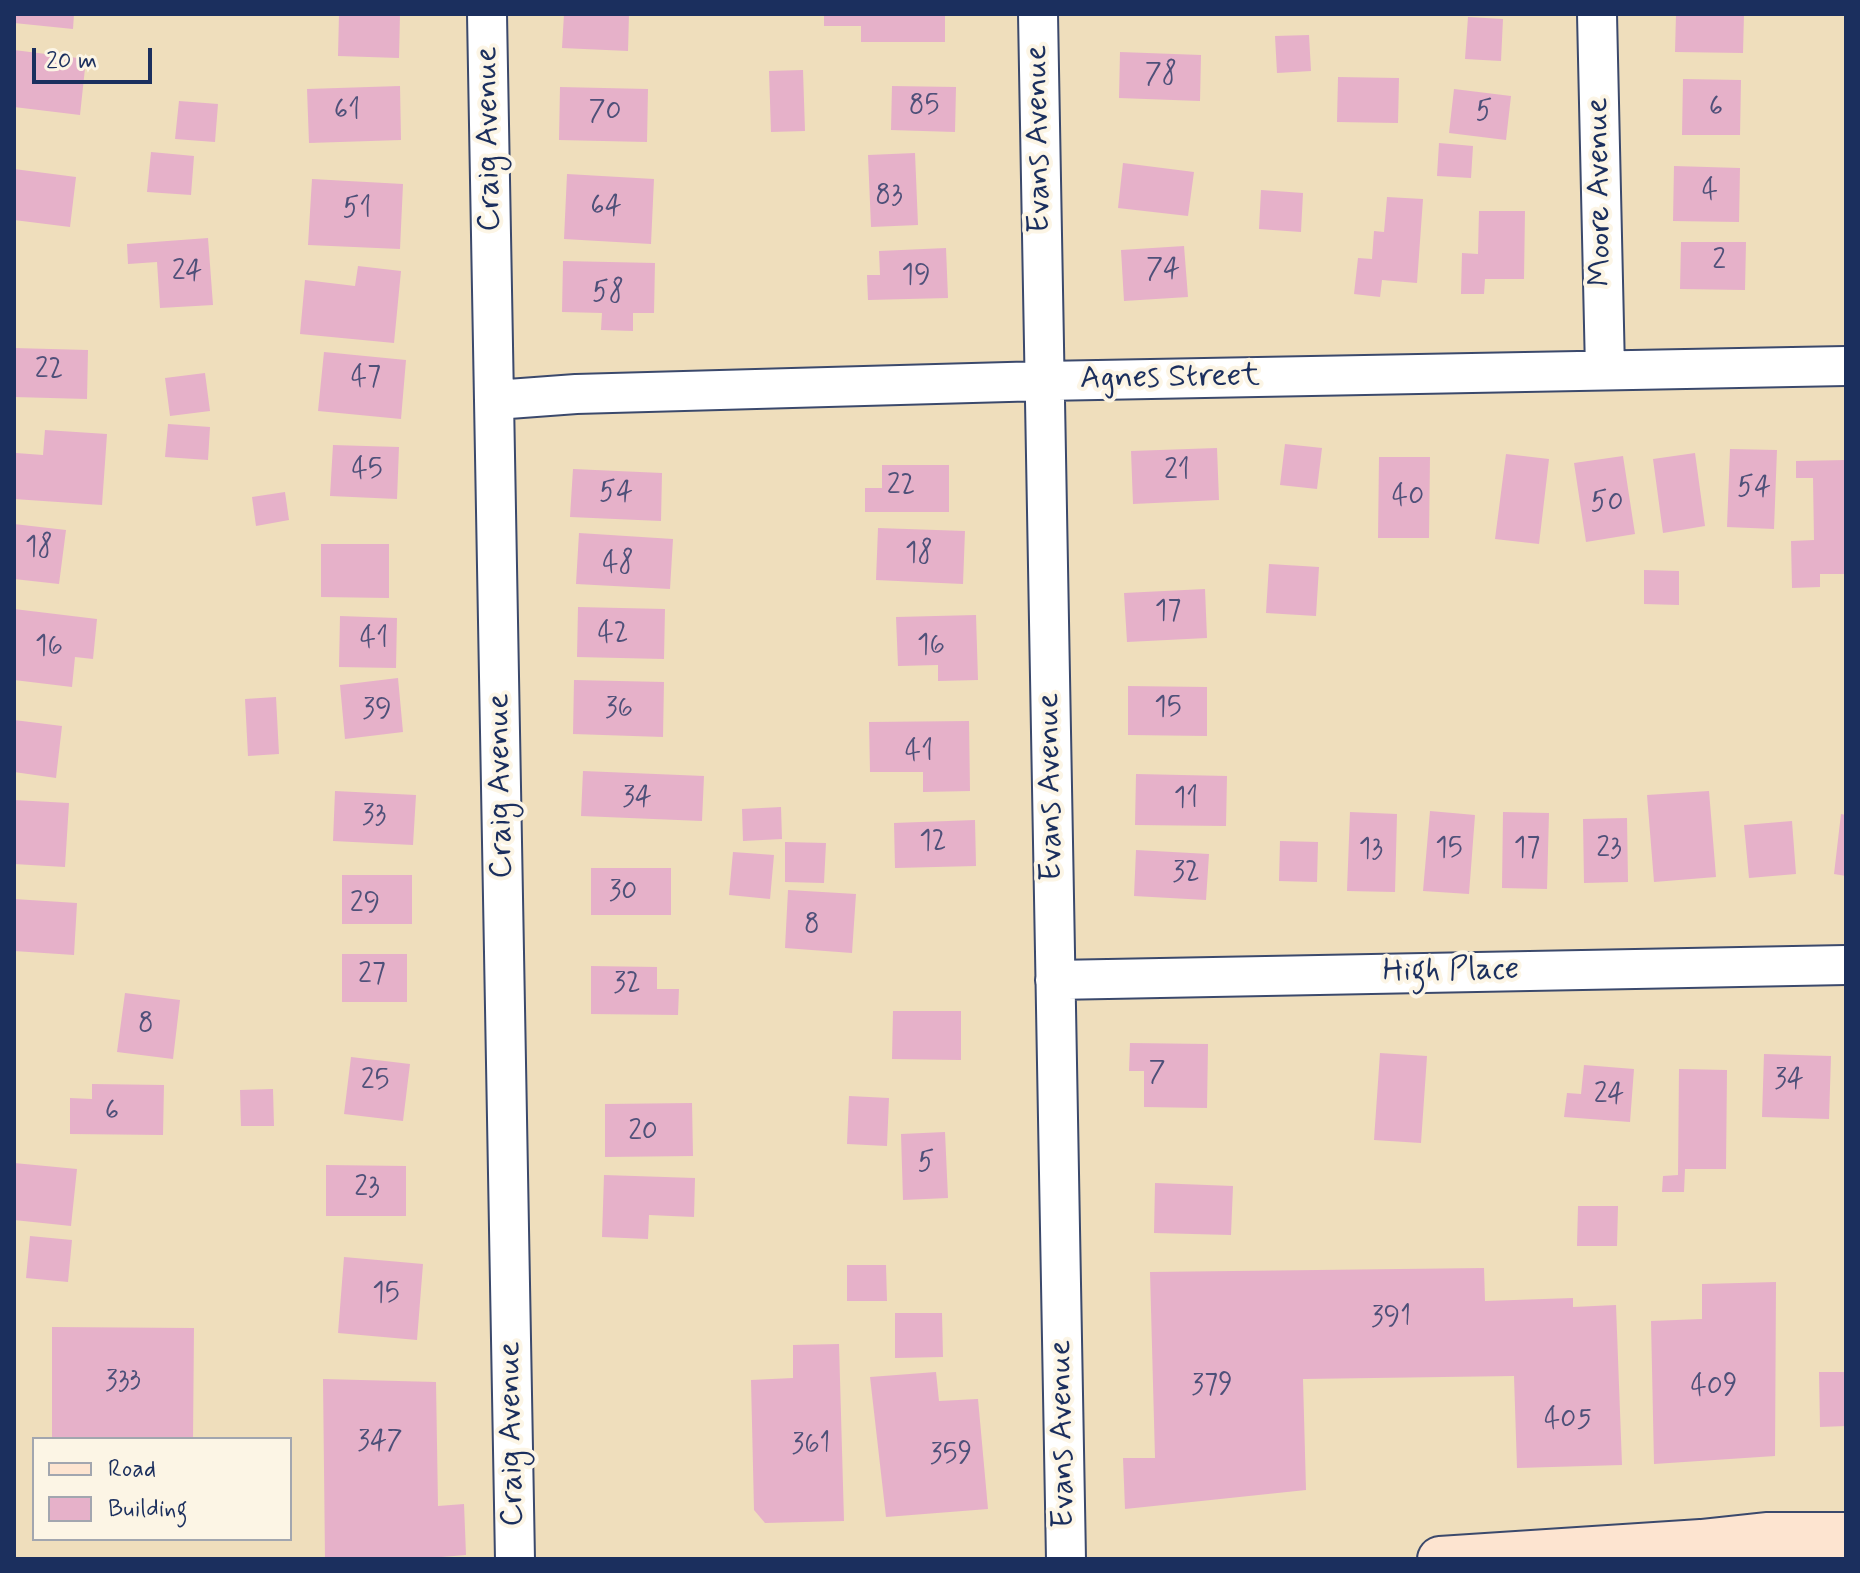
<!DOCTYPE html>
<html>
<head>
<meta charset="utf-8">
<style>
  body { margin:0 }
  #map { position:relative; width:1860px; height:1573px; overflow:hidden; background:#efdebc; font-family:Mynerve,sans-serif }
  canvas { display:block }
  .frame { position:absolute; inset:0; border:16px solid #1b2f5e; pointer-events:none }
  .legend { position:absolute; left:32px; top:1437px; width:260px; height:104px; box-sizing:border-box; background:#fcf5e5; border:2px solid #a2a6af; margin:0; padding:10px 14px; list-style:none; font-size:24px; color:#1b2f5e }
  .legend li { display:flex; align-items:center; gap:16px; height:40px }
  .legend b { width:40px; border:2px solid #a2a6af }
  .scale { position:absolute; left:32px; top:48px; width:120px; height:36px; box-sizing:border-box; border:4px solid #1b2f5e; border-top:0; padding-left:10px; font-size:24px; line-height:28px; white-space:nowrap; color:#1b2f5e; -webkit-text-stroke:6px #fcf5e5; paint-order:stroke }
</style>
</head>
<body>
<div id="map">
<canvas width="1860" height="1573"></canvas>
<div class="frame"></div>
<ul class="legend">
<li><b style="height:10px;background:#fde4d0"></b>Road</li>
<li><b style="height:22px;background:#e6b1c9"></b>Building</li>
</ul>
<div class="scale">20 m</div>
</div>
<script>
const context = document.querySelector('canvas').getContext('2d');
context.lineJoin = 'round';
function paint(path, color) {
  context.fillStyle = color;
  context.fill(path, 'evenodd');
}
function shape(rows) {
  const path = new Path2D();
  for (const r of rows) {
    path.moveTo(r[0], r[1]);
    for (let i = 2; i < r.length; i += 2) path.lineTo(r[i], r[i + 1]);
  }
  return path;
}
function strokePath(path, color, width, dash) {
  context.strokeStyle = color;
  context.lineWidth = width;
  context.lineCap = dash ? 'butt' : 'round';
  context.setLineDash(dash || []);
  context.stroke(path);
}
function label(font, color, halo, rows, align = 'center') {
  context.font = font + ' Mynerve,sans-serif';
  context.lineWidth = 8;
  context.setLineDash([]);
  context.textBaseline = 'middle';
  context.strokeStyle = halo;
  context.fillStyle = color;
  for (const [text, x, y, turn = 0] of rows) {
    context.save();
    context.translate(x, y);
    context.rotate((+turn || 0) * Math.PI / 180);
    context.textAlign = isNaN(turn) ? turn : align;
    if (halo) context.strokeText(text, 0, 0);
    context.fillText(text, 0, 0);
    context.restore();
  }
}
paint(shape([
  [14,14,74,14,73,29,14,23],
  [339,14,400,14,399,58,338,56],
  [564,14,629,14,628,51,562,48],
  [824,14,945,14,945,42,861,42,861,26,824,26],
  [1676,14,1744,14,1743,53,1675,52],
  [1468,17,1503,19,1501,61,1465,59],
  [1309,35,1311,71,1277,73,1275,36],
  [14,50,86,59,80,115,14,107],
  [1120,52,1201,55,1200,101,1119,98],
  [803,70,805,131,771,132,769,71],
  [1338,77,1399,78,1398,123,1337,122],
  [1683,79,1741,80,1740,135,1682,135],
  [400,86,401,140,309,143,307,89],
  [892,86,956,87,955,132,891,130],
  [560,87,648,89,647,142,559,140],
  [1454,89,1511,96,1506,140,1449,133],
  [179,101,218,104,215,142,175,139],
  [1439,143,1473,146,1471,178,1437,176],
  [151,152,194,156,191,195,147,192],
  [915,153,918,225,871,227,868,155],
  [1123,163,1194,172,1188,216,1118,208],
  [1674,166,1740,168,1739,222,1673,221],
  [14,169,76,177,70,227,14,220],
  [567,174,654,179,651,244,564,239],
  [312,179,403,184,400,249,308,245],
  [1261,190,1303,193,1301,232,1259,229],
  [1387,197,1423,199,1417,283,1382,280,1380,297,1354,294,1358,258,1372,259,1374,231,1384,232],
  [1479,211,1525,211,1524,279,1485,279,1484,294,1461,294,1462,253,1478,254],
  [208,238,213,305,160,308,157,262,128,264,127,244],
  [1681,242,1746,242,1745,290,1680,289],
  [1184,246,1188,297,1124,301,1121,250],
  [946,248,948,298,868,300,867,275,880,275,879,251],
  [563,261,655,263,654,313,633,313,633,331,601,330,602,313,562,312],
  [358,266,401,271,394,343,300,334,305,280,355,286],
  [14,348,88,350,87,399,14,397],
  [324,352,406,360,401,419,318,411],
  [205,373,210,411,170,416,165,378],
  [168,424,210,427,208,460,165,457],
  [45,430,107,434,102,505,14,499,16,453,43,455],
  [1285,444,1322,448,1317,489,1280,485],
  [333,445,399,447,397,499,330,496],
  [1217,448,1219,500,1133,504,1131,451],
  [1730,449,1777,450,1774,529,1727,527],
  [1695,453,1705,526,1663,533,1653,459],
  [1506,454,1549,459,1539,544,1495,539],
  [1623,456,1635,534,1586,542,1574,463],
  [1379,457,1430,457,1429,538,1378,538],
  [1846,460,1846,574,1820,574,1820,587,1792,588,1791,541,1814,540,1813,478,1796,478,1796,461],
  [882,465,949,465,949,512,865,512,865,488,882,488],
  [573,469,662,473,661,521,570,517],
  [285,492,289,520,256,526,252,497],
  [14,524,66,530,59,584,14,579],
  [878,528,965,531,963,584,876,580],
  [579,533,673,539,670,589,576,584],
  [321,544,389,544,389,598,321,597],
  [1269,564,1319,567,1316,616,1266,613],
  [1644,570,1679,571,1679,605,1644,604],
  [1205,589,1207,638,1127,642,1124,593],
  [578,607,665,609,664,659,577,657],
  [14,609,97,619,93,659,75,657,72,687,14,680],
  [976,615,978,680,938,681,938,665,898,666,896,617],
  [340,616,397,618,396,668,339,667],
  [398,678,403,732,345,739,340,685],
  [574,680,664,682,663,737,573,734],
  [1128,686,1207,687,1207,736,1128,735],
  [276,697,279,754,248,756,245,699],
  [14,720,62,726,56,778,14,772],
  [969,721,970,791,923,792,923,772,870,772,869,722],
  [583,771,704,776,702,821,581,816],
  [1136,774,1227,776,1226,826,1135,825],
  [335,791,416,795,413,845,333,841],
  [1709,791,1716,877,1654,882,1647,795],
  [14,800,69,803,65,867,14,864],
  [781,807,782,839,743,841,742,809],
  [1430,811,1475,815,1469,894,1423,891],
  [1350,812,1397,814,1395,892,1347,891],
  [1503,812,1549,813,1547,889,1502,888],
  [1841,814,1846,815,1846,876,1834,874],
  [1627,818,1628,882,1584,883,1583,819],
  [975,820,976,866,895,868,894,823],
  [1792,821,1796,874,1749,878,1744,825],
  [1280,841,1318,842,1317,882,1279,881],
  [785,842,826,843,824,883,785,882],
  [1136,850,1209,854,1206,900,1134,896],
  [733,852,774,855,770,899,729,895],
  [591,868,671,868,671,915,591,915],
  [342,875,412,875,412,924,342,924],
  [788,890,856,894,852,953,785,948],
  [14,899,77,903,74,955,14,951],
  [342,954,407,954,407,1002,342,1002],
  [591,966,657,967,657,989,679,989,678,1015,591,1014],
  [125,993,180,1000,173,1059,117,1052],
  [893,1011,961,1011,961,1060,892,1059],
  [1130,1043,1208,1044,1207,1108,1144,1107,1144,1071,1129,1071],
  [1380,1053,1427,1056,1421,1143,1374,1140],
  [1764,1054,1831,1056,1829,1119,1762,1117],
  [351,1057,410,1064,403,1121,344,1114],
  [1584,1065,1634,1069,1630,1122,1564,1117,1567,1093,1581,1094],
  [1679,1069,1727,1070,1726,1169,1685,1169,1684,1192,1662,1192,1663,1176,1678,1175],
  [92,1084,164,1085,163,1135,70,1134,70,1098,92,1099],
  [273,1089,274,1126,241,1126,240,1090],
  [849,1096,889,1098,887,1146,847,1144],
  [692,1103,693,1156,605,1157,605,1104],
  [945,1132,948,1198,903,1200,901,1134],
  [14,1163,77,1169,71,1226,14,1220],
  [326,1165,406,1166,406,1216,326,1216],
  [604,1175,695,1178,694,1217,649,1215,648,1239,602,1237],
  [1155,1183,1233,1186,1231,1235,1154,1233],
  [1578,1206,1618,1206,1617,1246,1577,1246],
  [30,1236,72,1240,68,1282,26,1278],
  [344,1257,423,1264,417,1340,338,1333],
  [847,1265,886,1265,887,1301,847,1301],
  [1484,1268,1485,1301,1573,1298,1573,1307,1616,1305,1622,1465,1517,1468,1514,1376,1303,1379,1306,1490,1125,1509,1123,1458,1155,1458,1150,1272],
  [1776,1282,1775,1456,1654,1464,1651,1321,1702,1319,1702,1284],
  [895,1313,942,1313,943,1357,895,1358],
  [52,1327,194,1328,193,1439,52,1439],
  [839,1344,844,1521,765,1523,754,1510,751,1380,793,1378,793,1345],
  [936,1372,939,1401,978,1399,988,1509,886,1517,870,1377],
  [1819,1372,1846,1372,1846,1426,1820,1427],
  [323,1379,436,1382,438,1506,464,1504,466,1555,417,1559,325,1559]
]), '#e6b1c9');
const street = shape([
  [487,14,515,1559],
  [1038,14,1066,1559],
  [1597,14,1605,370],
  [495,400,576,394,1044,381,1846,366],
  [1055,980,1846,965]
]);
const secondary = shape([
  [1440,1559,1701,1542,1766,1535,1846,1535]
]);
strokePath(street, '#3b496c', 42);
strokePath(secondary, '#3b496c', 48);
strokePath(street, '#fff', 38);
strokePath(secondary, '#fde4d0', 44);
label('28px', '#4e5079', null, [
  ["78",1161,76],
  ["85",924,107],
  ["6",1716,109],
  ["61",347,112],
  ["70",605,113],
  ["5",1484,113],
  ["4",1710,192],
  ["83",889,197],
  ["64",606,208],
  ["51",357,210],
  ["2",1719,262],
  ["74",1163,271],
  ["24",187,273],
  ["19",916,277],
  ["58",608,294],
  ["22",49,371],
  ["47",366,379],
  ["45",367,471],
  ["21",1177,472],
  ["22",901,487],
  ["54",1754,489],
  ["54",616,494],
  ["40",1408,498],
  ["50",1607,504],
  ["18",39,549],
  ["18",919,555],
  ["48",618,565],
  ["17",1168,613],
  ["42",613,635],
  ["41",374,640],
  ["16",931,647],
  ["16",49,648],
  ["15",1168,709],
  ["36",619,710],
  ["39",377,711],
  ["41",919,753],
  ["34",637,799],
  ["11",1186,800],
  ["33",374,817],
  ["12",933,843],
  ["15",1449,850],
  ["17",1527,850],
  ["23",1609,850],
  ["13",1371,851],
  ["32",1186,874],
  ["30",623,893],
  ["29",365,905],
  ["8",812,926],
  ["27",372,976],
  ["32",627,985],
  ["8",146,1025],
  ["7",1157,1074],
  ["34",1789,1081],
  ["25",375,1082],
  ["24",1609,1096],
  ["6",112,1113],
  ["20",643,1133],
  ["5",926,1164],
  ["23",367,1189],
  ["15",386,1295],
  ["391",1391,1319],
  ["333",123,1383],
  ["379",1212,1387],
  ["409",1714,1388],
  ["405",1568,1421],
  ["347",380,1443],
  ["361",811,1446],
  ["359",951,1456]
]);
label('32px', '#1b2f5e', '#fcf5e5', [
  ["Craig Avenue",490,139,-91],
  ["Evans Avenue",1040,139,-91],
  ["Moore Avenue",1601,192,-91],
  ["Agnes Street",1170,379,-1],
  ["Craig Avenue",502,786,-91],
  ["Evans Avenue",1052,787,-91],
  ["High Place",1451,972,-1],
  ["Craig Avenue",513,1434,-91],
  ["Evans Avenue",1064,1434,-91]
]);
</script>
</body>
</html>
